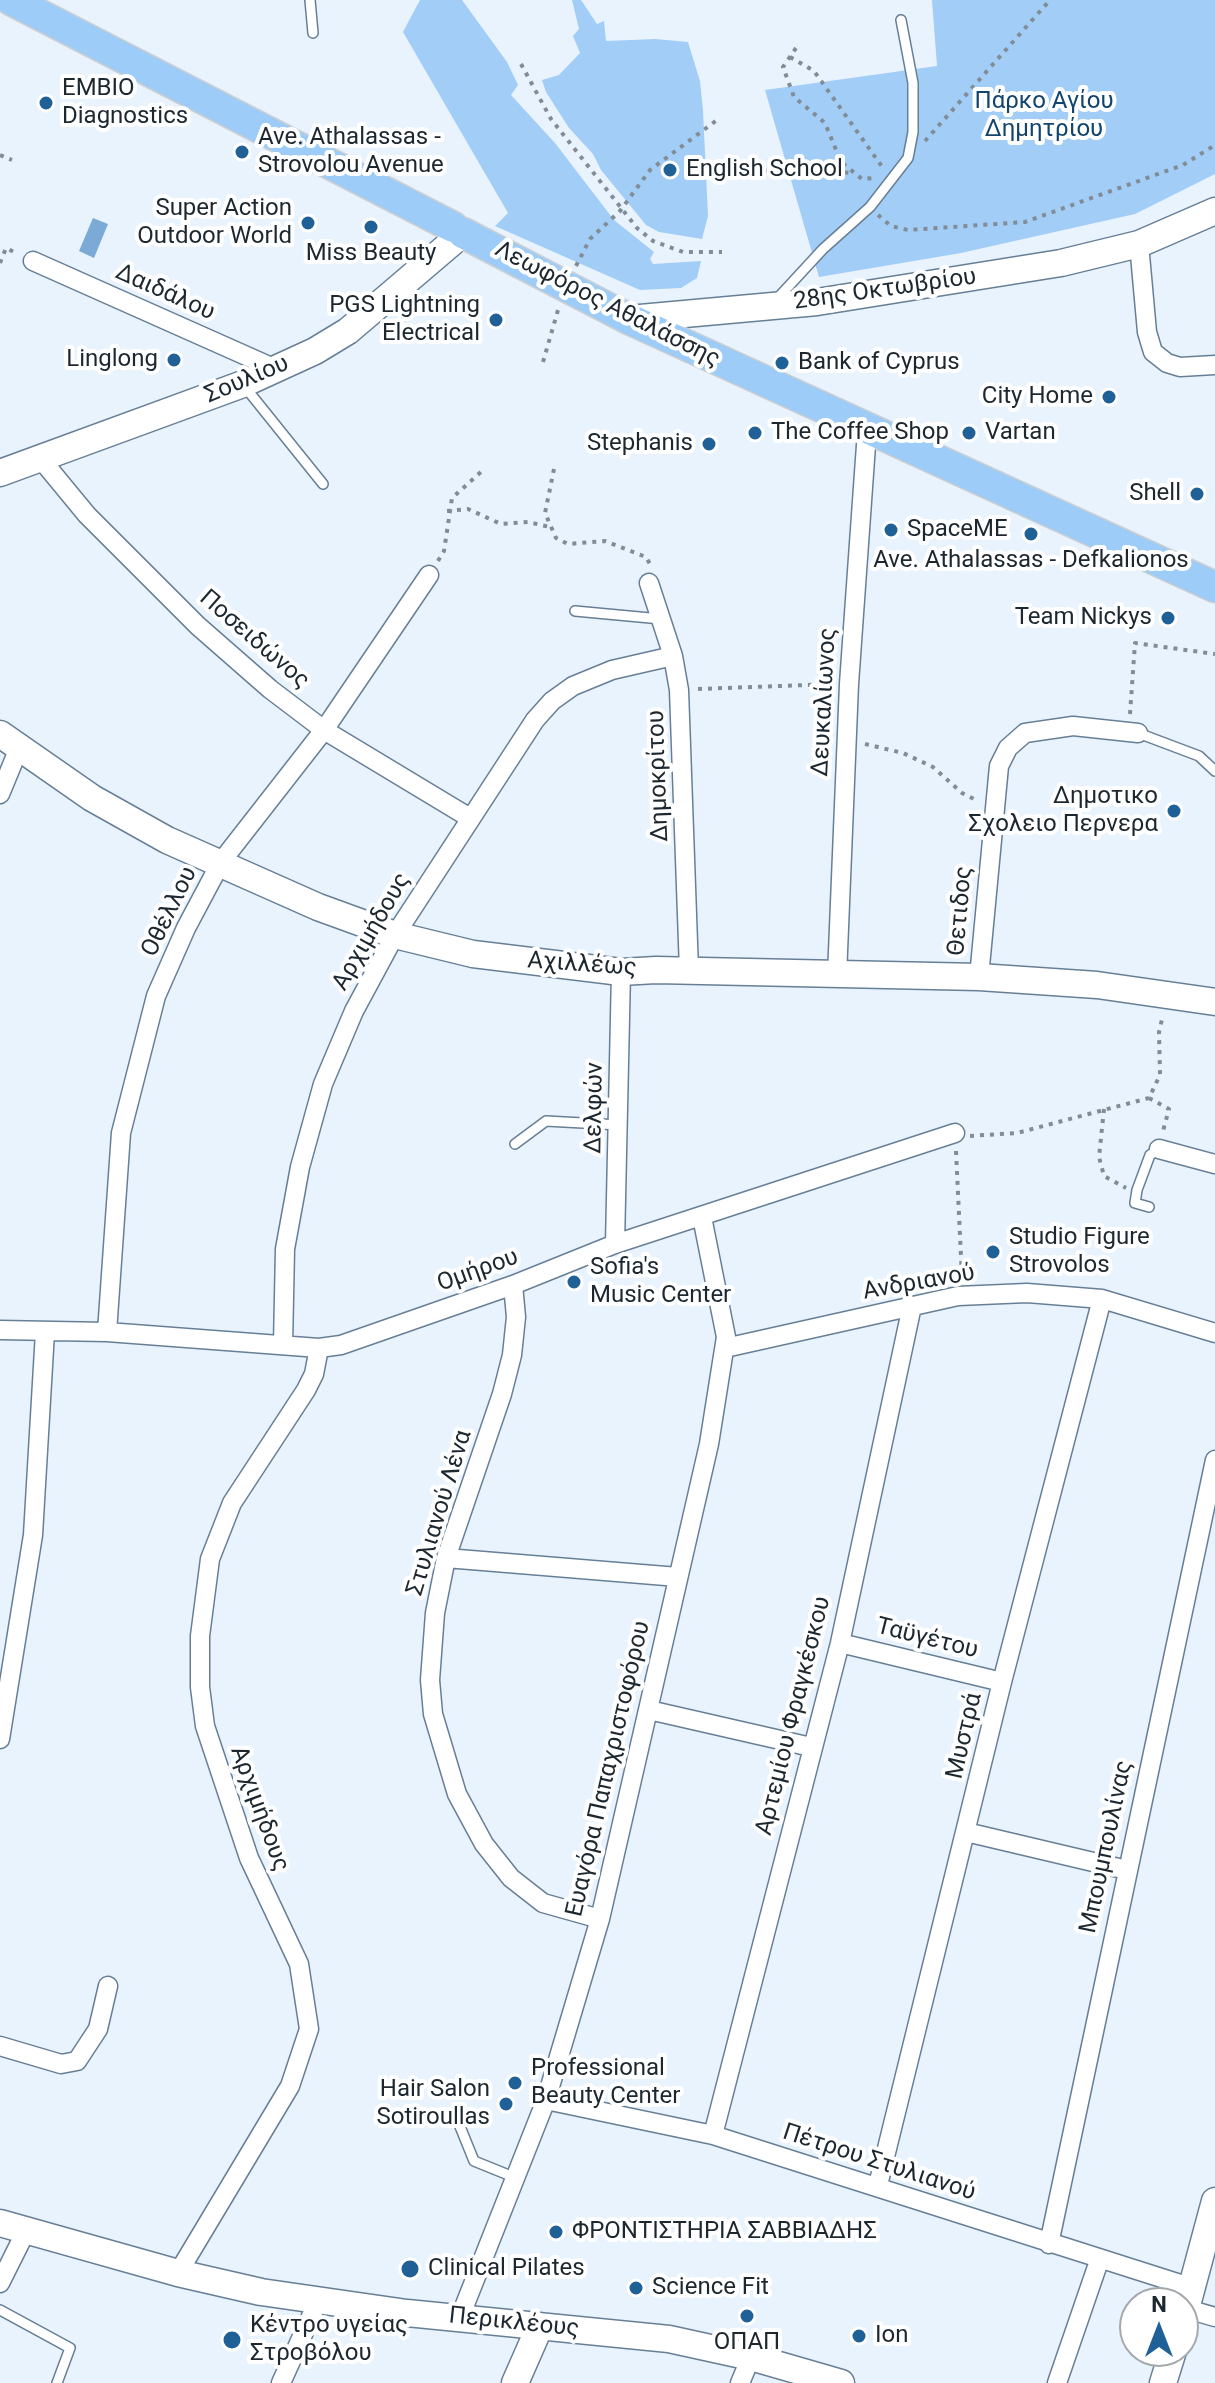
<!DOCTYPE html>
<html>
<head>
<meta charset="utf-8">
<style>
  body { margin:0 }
  #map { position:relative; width:1215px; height:2383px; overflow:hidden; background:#e8f3fe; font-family:Roboto,sans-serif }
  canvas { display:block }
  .north { position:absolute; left:1119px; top:2287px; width:80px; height:80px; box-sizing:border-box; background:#fff; border:2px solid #a5a9ac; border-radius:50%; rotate:0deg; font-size:22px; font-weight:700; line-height:32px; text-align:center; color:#1d2730 }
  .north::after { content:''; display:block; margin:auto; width:28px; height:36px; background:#1f6096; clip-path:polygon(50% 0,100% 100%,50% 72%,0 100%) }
</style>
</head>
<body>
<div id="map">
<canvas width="1215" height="2383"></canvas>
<div class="north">N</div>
</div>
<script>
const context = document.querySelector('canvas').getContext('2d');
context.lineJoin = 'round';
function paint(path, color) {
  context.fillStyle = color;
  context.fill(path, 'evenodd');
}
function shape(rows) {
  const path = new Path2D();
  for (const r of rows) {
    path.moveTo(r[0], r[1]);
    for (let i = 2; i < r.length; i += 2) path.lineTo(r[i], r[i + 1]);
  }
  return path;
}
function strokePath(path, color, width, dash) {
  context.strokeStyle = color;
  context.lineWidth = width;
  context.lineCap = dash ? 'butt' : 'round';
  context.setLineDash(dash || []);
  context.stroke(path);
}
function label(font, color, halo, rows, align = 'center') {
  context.font = font + ' Roboto,sans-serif';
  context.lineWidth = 8;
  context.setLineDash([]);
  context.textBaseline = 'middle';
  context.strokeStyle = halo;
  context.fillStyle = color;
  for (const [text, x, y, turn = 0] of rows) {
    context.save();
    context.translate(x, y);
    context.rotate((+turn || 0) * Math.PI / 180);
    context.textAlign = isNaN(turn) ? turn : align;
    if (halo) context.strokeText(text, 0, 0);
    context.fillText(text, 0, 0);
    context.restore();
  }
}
paint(shape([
  [420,0,462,0,507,62,518,85,511,95,555,143,614,220,654,252,650,259,653,264,701,261,697,278,681,288,640,290,495,226,508,213,403,32],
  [572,0,581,0,597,24,604,21,606,41,655,39,688,42,700,81,703,111,708,216,702,239,659,232,646,225,601,170,593,154,569,128,546,92,542,80,559,75,580,53,573,36,579,29],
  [932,0,1215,0,1215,174,1135,214,961,253,819,277,765,90,937,66]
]), '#a2cdf6');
paint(shape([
  [93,218,108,224,94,258,79,251]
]), '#7caad6');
const lane = shape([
  [310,0,313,33],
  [775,301,823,249,870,207,908,158,913,132,913,83,901,20],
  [245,387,323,484],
  [575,611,661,619],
  [1138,733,1199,756,1215,771],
  [515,1144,546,1121,619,1125],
  [1149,1207,1135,1203,1137,1190,1150,1155,1159,1149],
  [459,2124,474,2161,516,2178],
  [0,2310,70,2348,57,2383]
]);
const street = shape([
  [1139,244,1147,332,1153,352,1167,363,1180,367,1215,365],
  [33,261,278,370],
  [40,458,87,515,198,626,270,689,324,730,470,818],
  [649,583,673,656,679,690,689,971],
  [0,794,19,748],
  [837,976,849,684,867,431],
  [979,977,999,766,1008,748,1025,733,1073,726,1138,733],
  [1159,1149,1215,1164],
  [615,1244,621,972],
  [513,1285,516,1317,512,1355,502,1394,446,1558,435,1613,430,1680,433,1714,457,1794,484,1844,511,1878,543,1903,600,1919],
  [0,1330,107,1332,319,1348,341,1345,513,1285,615,1244,955,1133],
  [107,1332,121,1133,156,996,186,928,221,862,324,730,429,575],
  [283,1345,285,1249,300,1167,323,1084,354,1011,395,935,535,720,552,701,573,686,612,670,673,656],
  [725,1348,958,1296,1027,1293,1102,1299,1215,1333],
  [446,1558,678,1577],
  [840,1643,1002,1682],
  [649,1710,811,1747],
  [0,1739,33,1535,45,1332],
  [966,1832,1127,1870],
  [0,2046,61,2064,77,2061,98,2029,108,1986],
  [546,2100,713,2135,1193,2288],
  [713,2135,840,1643,912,1306],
  [878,2185,1002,1682,1102,1299],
  [1049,2244,1215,1460],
  [178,2273,290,2086,309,2029,299,1964,249,1858,205,1726,200,1687,200,1636,210,1559,232,1503,306,1390,314,1374,319,1348],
  [0,2283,26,2231],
  [1187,2309,1215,2317],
  [460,2317,546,2100,600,1919,709,1444,726,1337,702,1217],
  [281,2383,318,2301],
  [740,2383,751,2357],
  [1057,2383,1099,2261]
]);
const secondary = shape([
  [629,319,817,302,1061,263,1139,244,1215,211],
  [0,473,243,384,315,351,348,331,463,233,453,227],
  [0,734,92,798,167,840,318,907,395,935,473,954,621,972,656,970,979,977,1097,985,1215,1002],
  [0,2223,178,2273,261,2292,407,2313,669,2339,751,2357,841,2383],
  [1183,2320,1215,2201],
  [515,2383,540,2326],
  [1163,2383,1173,2351]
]);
const primary = shape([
  [11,0,453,227],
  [463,233,629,319,1215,587]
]);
strokePath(lane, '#677f96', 12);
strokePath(street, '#677f96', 21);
strokePath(secondary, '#677f96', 29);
strokePath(primary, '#cdcfd1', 33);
strokePath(shape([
  [796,48,783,67,794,97,825,123,841,162,862,179,873,178],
  [790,57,814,71,883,168],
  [521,64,551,119,637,228,653,241,683,252,722,252],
  [925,141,1050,0],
  [0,155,12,160],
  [735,175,787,168,851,173],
  [878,215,891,226,908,230,1025,222,1183,165,1215,145],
  [0,263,6,248,16,253],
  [576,266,590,239,620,211,650,170,717,120],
  [543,362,558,310],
  [554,469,545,513,556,538,568,544,605,541,646,557,651,566],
  [447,511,468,509,501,524,528,522,550,527],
  [438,561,444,551,452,498,482,471],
  [698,689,833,684],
  [1130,714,1135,643,1215,654],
  [865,744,903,753,933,767,962,793,976,800],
  [1149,1098,1169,1109,1163,1131],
  [1104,1109,1099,1157,1104,1176,1126,1188],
  [970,1136,1017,1133,1149,1098,1160,1075,1159,1032,1163,1015],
  [956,1151,962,1278]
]), '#828c96', 4, [4, 6]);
strokePath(lane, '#fff', 9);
strokePath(street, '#fff', 18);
strokePath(secondary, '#fff', 26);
strokePath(primary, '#9cccf7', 30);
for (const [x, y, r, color] of [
  [46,103,8,"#1f6096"],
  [242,152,8,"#1f6096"],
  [670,170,8,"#1f6096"],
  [308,223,8,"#1f6096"],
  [371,227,8,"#1f6096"],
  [496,320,8,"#1f6096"],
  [174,360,8,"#1f6096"],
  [782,363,8,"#1f6096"],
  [1109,397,8,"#1f6096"],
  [755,433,8,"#1f6096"],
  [969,433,8,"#1f6096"],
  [709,444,8,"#1f6096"],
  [1197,494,8,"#1f6096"],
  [891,530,8,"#1f6096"],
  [1031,534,8,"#1f6096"],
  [1168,618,8,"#1f6096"],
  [1174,811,8,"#1f6096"],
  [993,1252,8,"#1f6096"],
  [574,1282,8,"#1f6096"],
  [515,2083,8,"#1f6096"],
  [506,2104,8,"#1f6096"],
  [556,2232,8,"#1f6096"],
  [410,2269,10,"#1f6096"],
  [636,2288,8,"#1f6096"],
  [747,2316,8,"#1f6096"],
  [859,2336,8,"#1f6096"],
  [232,2340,10,"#1f6096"]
]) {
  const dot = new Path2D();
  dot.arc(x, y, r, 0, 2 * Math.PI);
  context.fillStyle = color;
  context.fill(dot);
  strokePath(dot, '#fff', 3);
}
label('24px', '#1d2730', '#fff', [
  ["EMBIO",62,89],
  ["Diagnostics",62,117],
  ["Ave. Athalassas -",258,138],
  ["Strovolou Avenue",258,166],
  ["English School",686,170],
  ["Super Action",292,209,"right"],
  ["Outdoor World",292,237,"right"],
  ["Miss Beauty",371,254,"center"],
  ["PGS Lightning",480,306,"right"],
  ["Electrical",480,334,"right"],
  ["Linglong",158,360,"right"],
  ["Bank of Cyprus",798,363],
  ["City Home",1093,397,"right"],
  ["The Coffee Shop",771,433],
  ["Vartan",985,433],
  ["Stephanis",693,444,"right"],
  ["Shell",1181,494,"right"],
  ["SpaceME",907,530],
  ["Ave. Athalassas - Defkalionos",1031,561,"center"],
  ["Team Nickys",1152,618,"right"],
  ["Δημοτικο",1158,797,"right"],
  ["Σχολειο Περνερα",1158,825,"right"],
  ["Studio Figure",1009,1238],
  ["Strovolos",1009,1266],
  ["Sofia's",590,1268],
  ["Music Center",590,1296],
  ["Professional",531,2069],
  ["Beauty Center",531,2097],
  ["Hair Salon",490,2090,"right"],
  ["Sotiroullas",490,2118,"right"],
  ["ΦΡΟΝΤΙΣΤΗΡΙΑ ΣΑΒΒΙΑΔΗΣ",572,2232],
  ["Clinical Pilates",428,2269],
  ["Science Fit",652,2288],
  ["Κέντρο υγείας",250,2326],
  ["Στροβόλου",250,2354],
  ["Ion",875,2336],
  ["ΟΠΑΠ",747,2343,"center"]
], 'left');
label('24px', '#11446e', '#fff', [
  ["Πάρκο Αγίου",1044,102],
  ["Δημητρίου",1044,130]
]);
label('24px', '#1d2730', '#fff', [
  ["28ης Οκτωβρίου",885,290,-8],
  ["Δαιδάλου",165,293,24],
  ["Λεωφόρος Αθαλάσσης",607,305,27],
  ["Σουλίου",247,380,-23],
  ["Ποσειδώνος",254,640,41],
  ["Δευκαλίωνος",825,702,-87],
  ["Δημοκρίτου",659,776,-92],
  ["Θετιδος",961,911,-85],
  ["Οθέλλου",170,912,-64],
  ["Αρχιμήδους",372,932,-60],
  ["Αχιλλέως",582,965,4],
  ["Δελφών",595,1108,-89],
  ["Ομήρου",478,1271,-20],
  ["Ανδριανού",919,1283,-10],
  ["Στυλιανού Λένα",440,1513,-73],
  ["Ταϋγέτου",927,1639,14],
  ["Αρτεμίου Φραγκέσκου",794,1716,-76],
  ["Μυστρά",965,1736,-77],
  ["Ευαγόρα Παπαχριστοφόρου",609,1769,-77],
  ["Αρχιμήδους",259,1809,70],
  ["Μπουμπουλίνας",1107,1847,-78],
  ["Πέτρου Στυλιανού",879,2163,18],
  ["Περικλέους",514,2323,6]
]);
</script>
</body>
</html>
